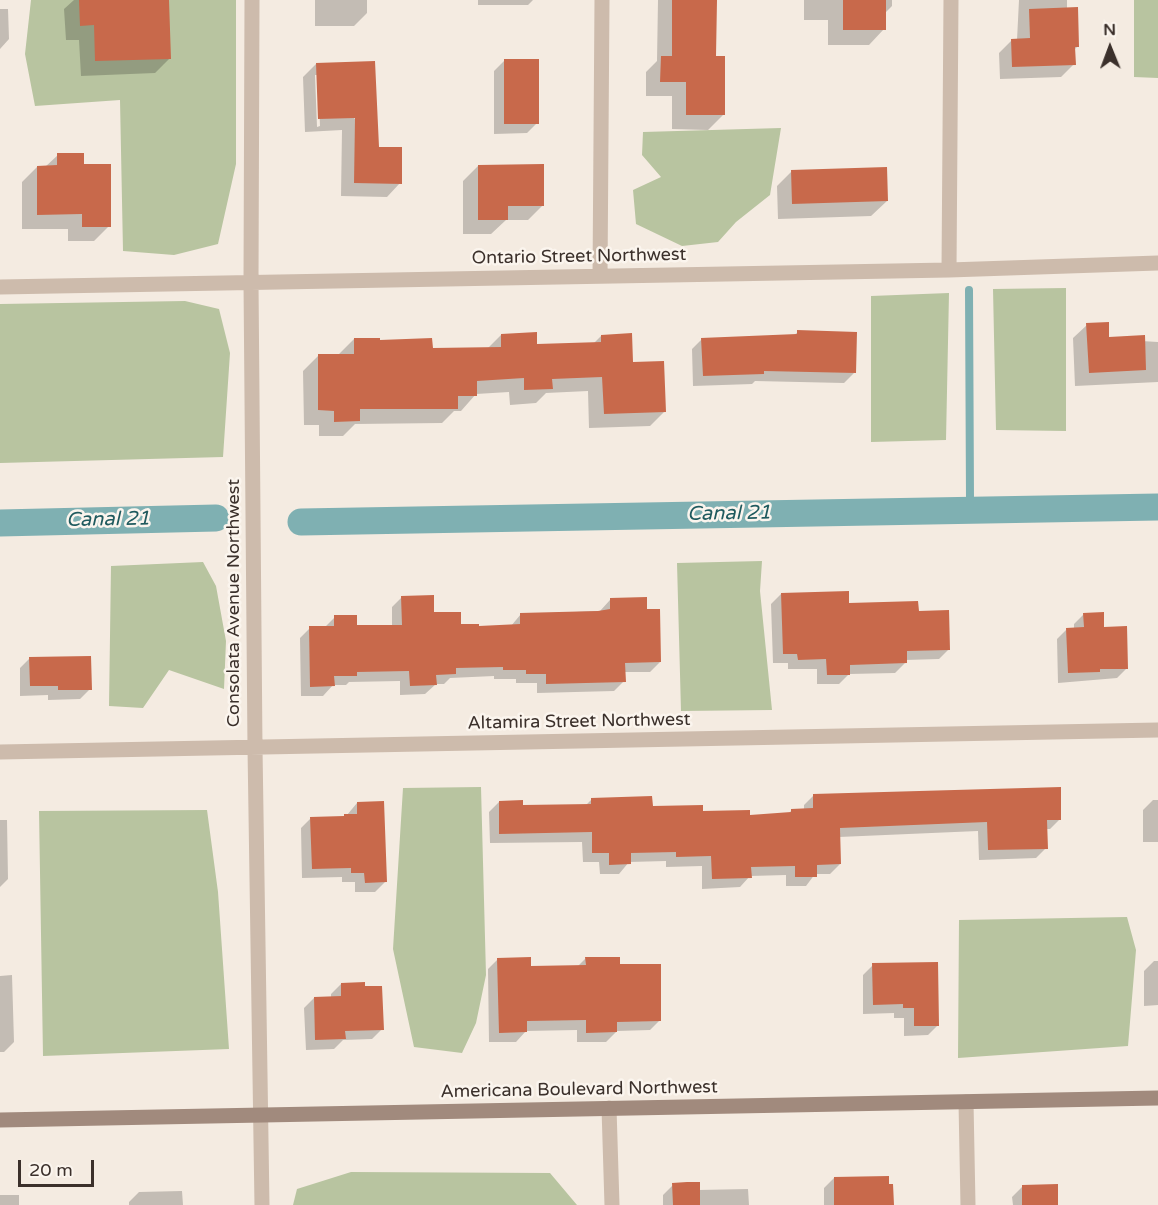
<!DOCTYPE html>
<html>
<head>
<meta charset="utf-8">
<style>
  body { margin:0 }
  #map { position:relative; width:1158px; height:1205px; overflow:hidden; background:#f4ebe1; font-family:"Varela Round",sans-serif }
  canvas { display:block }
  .north { position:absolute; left:1080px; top:18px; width:60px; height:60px; -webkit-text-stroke:4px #fbf5ee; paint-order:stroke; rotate:359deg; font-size:16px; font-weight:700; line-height:24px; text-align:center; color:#3b302b }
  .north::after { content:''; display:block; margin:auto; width:21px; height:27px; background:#3b302b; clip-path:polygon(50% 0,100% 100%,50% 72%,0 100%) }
  .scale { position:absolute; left:18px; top:1160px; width:76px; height:27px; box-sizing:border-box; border:3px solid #3b302b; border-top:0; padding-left:8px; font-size:18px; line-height:21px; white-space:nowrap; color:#3b302b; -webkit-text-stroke:4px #fbf5ee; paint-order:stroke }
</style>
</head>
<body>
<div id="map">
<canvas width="1158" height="1205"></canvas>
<div class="north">N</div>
<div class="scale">20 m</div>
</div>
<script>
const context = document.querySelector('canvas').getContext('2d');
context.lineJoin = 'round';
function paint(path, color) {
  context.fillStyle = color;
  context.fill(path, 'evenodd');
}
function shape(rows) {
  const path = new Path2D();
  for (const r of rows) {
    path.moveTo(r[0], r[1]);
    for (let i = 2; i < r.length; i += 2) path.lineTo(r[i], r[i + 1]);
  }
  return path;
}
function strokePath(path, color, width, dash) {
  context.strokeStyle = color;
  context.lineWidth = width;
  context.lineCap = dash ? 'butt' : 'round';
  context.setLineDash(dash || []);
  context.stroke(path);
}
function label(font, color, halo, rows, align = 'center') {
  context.font = font + ' "Varela Round",sans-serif';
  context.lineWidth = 5;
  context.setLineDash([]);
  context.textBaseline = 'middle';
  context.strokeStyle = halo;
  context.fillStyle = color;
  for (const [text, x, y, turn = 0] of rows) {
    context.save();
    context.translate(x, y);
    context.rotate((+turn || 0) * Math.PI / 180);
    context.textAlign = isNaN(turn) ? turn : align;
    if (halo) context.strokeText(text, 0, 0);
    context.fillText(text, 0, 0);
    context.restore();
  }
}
paint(shape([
  [31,0,236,0,236,164,218,244,174,255,123,251,120,100,35,106,25,54],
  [1134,0,1158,0,1158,78,1134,77],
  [781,128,770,195,736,222,718,242,682,246,636,224,633,190,661,177,642,155,643,132],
  [1066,288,1066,431,996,430,993,289],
  [949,293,946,440,871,442,871,296],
  [185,301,219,309,230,353,223,457,0,463,0,304],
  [762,561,760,591,772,710,681,711,677,563],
  [203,562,216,586,226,641,224,689,169,670,143,708,109,706,111,566],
  [481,787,486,975,476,1023,462,1053,414,1047,393,949,403,788],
  [207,810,218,892,229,1049,43,1056,39,811],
  [1127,917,1136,950,1128,1046,958,1058,959,920],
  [351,1172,550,1173,577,1205,293,1205,297,1189]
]), '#b8c4a0');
paint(shape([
  [74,0,168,0,170,58,155,73,81,76,79,40,66,40,64,9],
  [315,0,367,0,367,13,354,26,315,26],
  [478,0,533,0,528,5,478,5],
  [658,0,715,0,715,57,723,115,708,130,672,129,672,96,646,96,646,72,657,61],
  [804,0,892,0,892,6,885,13,884,29,869,45,828,45,828,20,804,20],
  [1019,0,1067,0,1067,9,1078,46,1074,50,1074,64,1061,77,1000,79,999,53,1012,40,1017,40],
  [0,9,8,9,9,39,0,49],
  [504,61,537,123,527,133,494,134,494,71],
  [316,64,400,183,387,197,341,196,342,130,305,132,303,77],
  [315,75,318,75,320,126,317,127],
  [58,155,83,166,109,226,94,241,68,241,68,229,22,229,22,182,37,167,45,167],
  [478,166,543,205,528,220,506,220,491,234,463,234,463,181],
  [792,171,887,201,871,216,778,219,777,186],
  [1087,325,1108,339,1158,342,1158,382,1075,386,1073,338],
  [798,332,854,373,844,383,755,381,752,384,693,386,692,349,702,339,793,336],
  [501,335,536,346,594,343,601,336,632,364,665,411,650,426,589,428,588,391,546,393,536,403,510,405,509,392,476,394,461,411,454,411,442,423,355,424,343,436,319,436,319,425,304,425,303,371,318,356,339,354,354,339,431,350,488,348],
  [781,594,917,612,949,649,939,659,905,660,905,663,895,673,849,674,839,684,817,684,817,669,788,669,788,663,773,663,771,604],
  [402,597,459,626,478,627,511,626,521,614,600,611,610,600,645,610,660,662,650,672,624,672,624,681,614,691,537,693,537,683,516,683,516,679,494,679,494,676,450,678,444,684,436,684,425,694,400,695,400,681,349,682,346,685,333,685,323,696,301,696,300,638,310,628,324,628,335,617,356,627,392,626,392,607],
  [1084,614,1103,629,1127,668,1117,678,1058,683,1057,639,1067,629,1074,629,1074,624],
  [30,658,90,689,80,699,48,700,48,695,20,696,20,668],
  [814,795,1060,819,1050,829,1046,829,1046,848,1036,858,979,860,978,831,839,837,840,864,830,874,815,874,806,886,786,886,786,875,750,876,740,887,702,889,702,866,666,867,666,861,629,862,619,874,600,874,599,862,583,862,582,842,490,843,489,812,499,802,522,806,586,805,591,800,651,808,748,816,788,814,792,810,804,809,804,805],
  [1153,800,1158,800,1158,842,1143,842,1143,810],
  [357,803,385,882,375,892,355,892,355,882,342,882,342,877,302,878,301,828,311,818,342,818,347,815],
  [0,820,7,820,8,879,0,887],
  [586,958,619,966,660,1020,650,1030,617,1031,606,1042,577,1042,577,1030,526,1031,516,1042,489,1042,488,969,498,959,530,967,578,966],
  [1154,961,1158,961,1158,1005,1144,1006,1144,971],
  [873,965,938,1025,928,1035,904,1036,904,1018,894,1018,894,1013,863,1014,863,975],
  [12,975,14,1042,4,1052,0,1052,0,976],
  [341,984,382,1029,372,1039,343,1040,334,1049,306,1050,304,1008,314,998,331,998,331,994],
  [834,1178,892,1205,824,1205,824,1188],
  [673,1185,698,1190,748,1189,749,1205,663,1205,663,1195],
  [1022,1187,1057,1205,1013,1205,1012,1197],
  [182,1191,183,1205,129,1205,129,1202,139,1192],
  [0,1195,19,1195,19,1205,0,1205]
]), '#0003');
strokePath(shape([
  [966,510,970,500,969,290]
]), '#7fb0b2', 8);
strokePath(shape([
  [301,522,1158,507],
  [0,523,216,518]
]), '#7fb0b2', 27);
paint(shape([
  [79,0,169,0,171,59,95,61,94,25,80,26],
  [672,0,717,0,716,56,725,56,725,115,686,115,686,82,660,82,661,56,672,56],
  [843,0,886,0,886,30,843,30],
  [1078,7,1079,47,1075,47,1076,65,1012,67,1011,39,1030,38,1029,9],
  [504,59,539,59,539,124,504,124],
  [375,61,379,147,402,147,402,184,354,183,355,118,318,119,316,63],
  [57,153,84,153,84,164,111,164,111,227,82,227,82,214,37,215,37,166,57,165],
  [544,164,544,206,508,206,508,220,478,220,478,165],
  [887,167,888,201,792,204,791,170],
  [1109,322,1109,337,1145,335,1146,370,1089,373,1086,323],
  [797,330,857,332,856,373,764,371,764,374,703,376,701,338,797,334],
  [537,332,537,344,601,342,601,335,632,333,633,362,664,361,666,412,604,414,602,377,552,379,553,389,524,390,524,378,477,381,477,396,458,396,458,409,360,409,360,421,334,422,334,411,318,410,318,354,354,354,354,338,380,338,380,340,432,338,433,348,501,347,501,334],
  [849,591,849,603,918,601,919,611,949,610,950,650,907,651,907,663,850,665,850,675,827,675,826,659,798,660,797,654,783,654,781,593],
  [434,595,434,612,461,612,461,624,479,624,479,626,520,624,520,613,598,611,610,609,610,598,647,597,647,609,660,609,661,662,625,663,626,682,546,684,546,674,526,674,526,670,503,670,503,667,456,668,456,674,436,675,437,685,410,686,409,671,357,672,357,676,334,676,335,686,310,687,309,626,334,626,334,615,357,615,357,625,402,625,401,596],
  [1104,612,1104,627,1127,626,1128,669,1100,669,1100,672,1068,673,1066,628,1084,627,1083,613],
  [91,656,92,690,58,690,58,686,30,686,29,657],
  [1061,787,1061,820,1047,820,1048,849,988,850,987,822,840,828,841,864,817,865,817,877,795,877,795,866,751,867,752,878,712,879,711,856,676,857,676,852,631,853,631,864,609,865,609,853,592,853,592,832,499,834,499,801,523,800,523,805,591,804,591,798,652,796,653,806,703,805,703,811,750,810,750,815,791,812,791,809,813,808,813,794],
  [384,801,387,882,365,883,364,873,351,873,351,868,312,869,310,817,344,816,344,814,357,814,357,802],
  [531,957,531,966,586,965,585,957,620,957,620,964,661,964,661,1021,617,1022,617,1032,586,1033,586,1020,527,1021,527,1032,499,1033,497,958],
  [938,962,939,1026,914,1026,914,1008,903,1008,903,1004,873,1005,872,963],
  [365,982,365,986,382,986,384,1030,345,1031,346,1039,315,1040,314,997,341,996,341,983],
  [889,1176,889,1184,893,1184,894,1205,834,1205,834,1177],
  [687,1182,700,1182,700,1205,673,1205,672,1183],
  [1058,1184,1058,1205,1022,1205,1022,1185]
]), '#c8694b');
strokePath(shape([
  [252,0,251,282,255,748,262,1205],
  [949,270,951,0],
  [600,276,602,0],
  [0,287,949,270,1158,263],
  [0,752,1158,730],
  [966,1102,968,1205],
  [609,1108,612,1205]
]), '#cdbbac', 15);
strokePath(shape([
  [0,1120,1158,1098]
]), '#a18a7d', 15);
label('18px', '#3b302b', '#fbf5ee', [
  ["Ontario Street Northwest",579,257,-1],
  ["Consolata Avenue Northwest",234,603,-90],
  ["Altamira Street Northwest",579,722,-1],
  ["Americana Boulevard Northwest",579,1090,-1]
]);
label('italic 20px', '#1f5a5e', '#fbf5ee', [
  ["Canal 21",729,514,-1],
  ["Canal 21",108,520,-1]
]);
</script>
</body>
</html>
